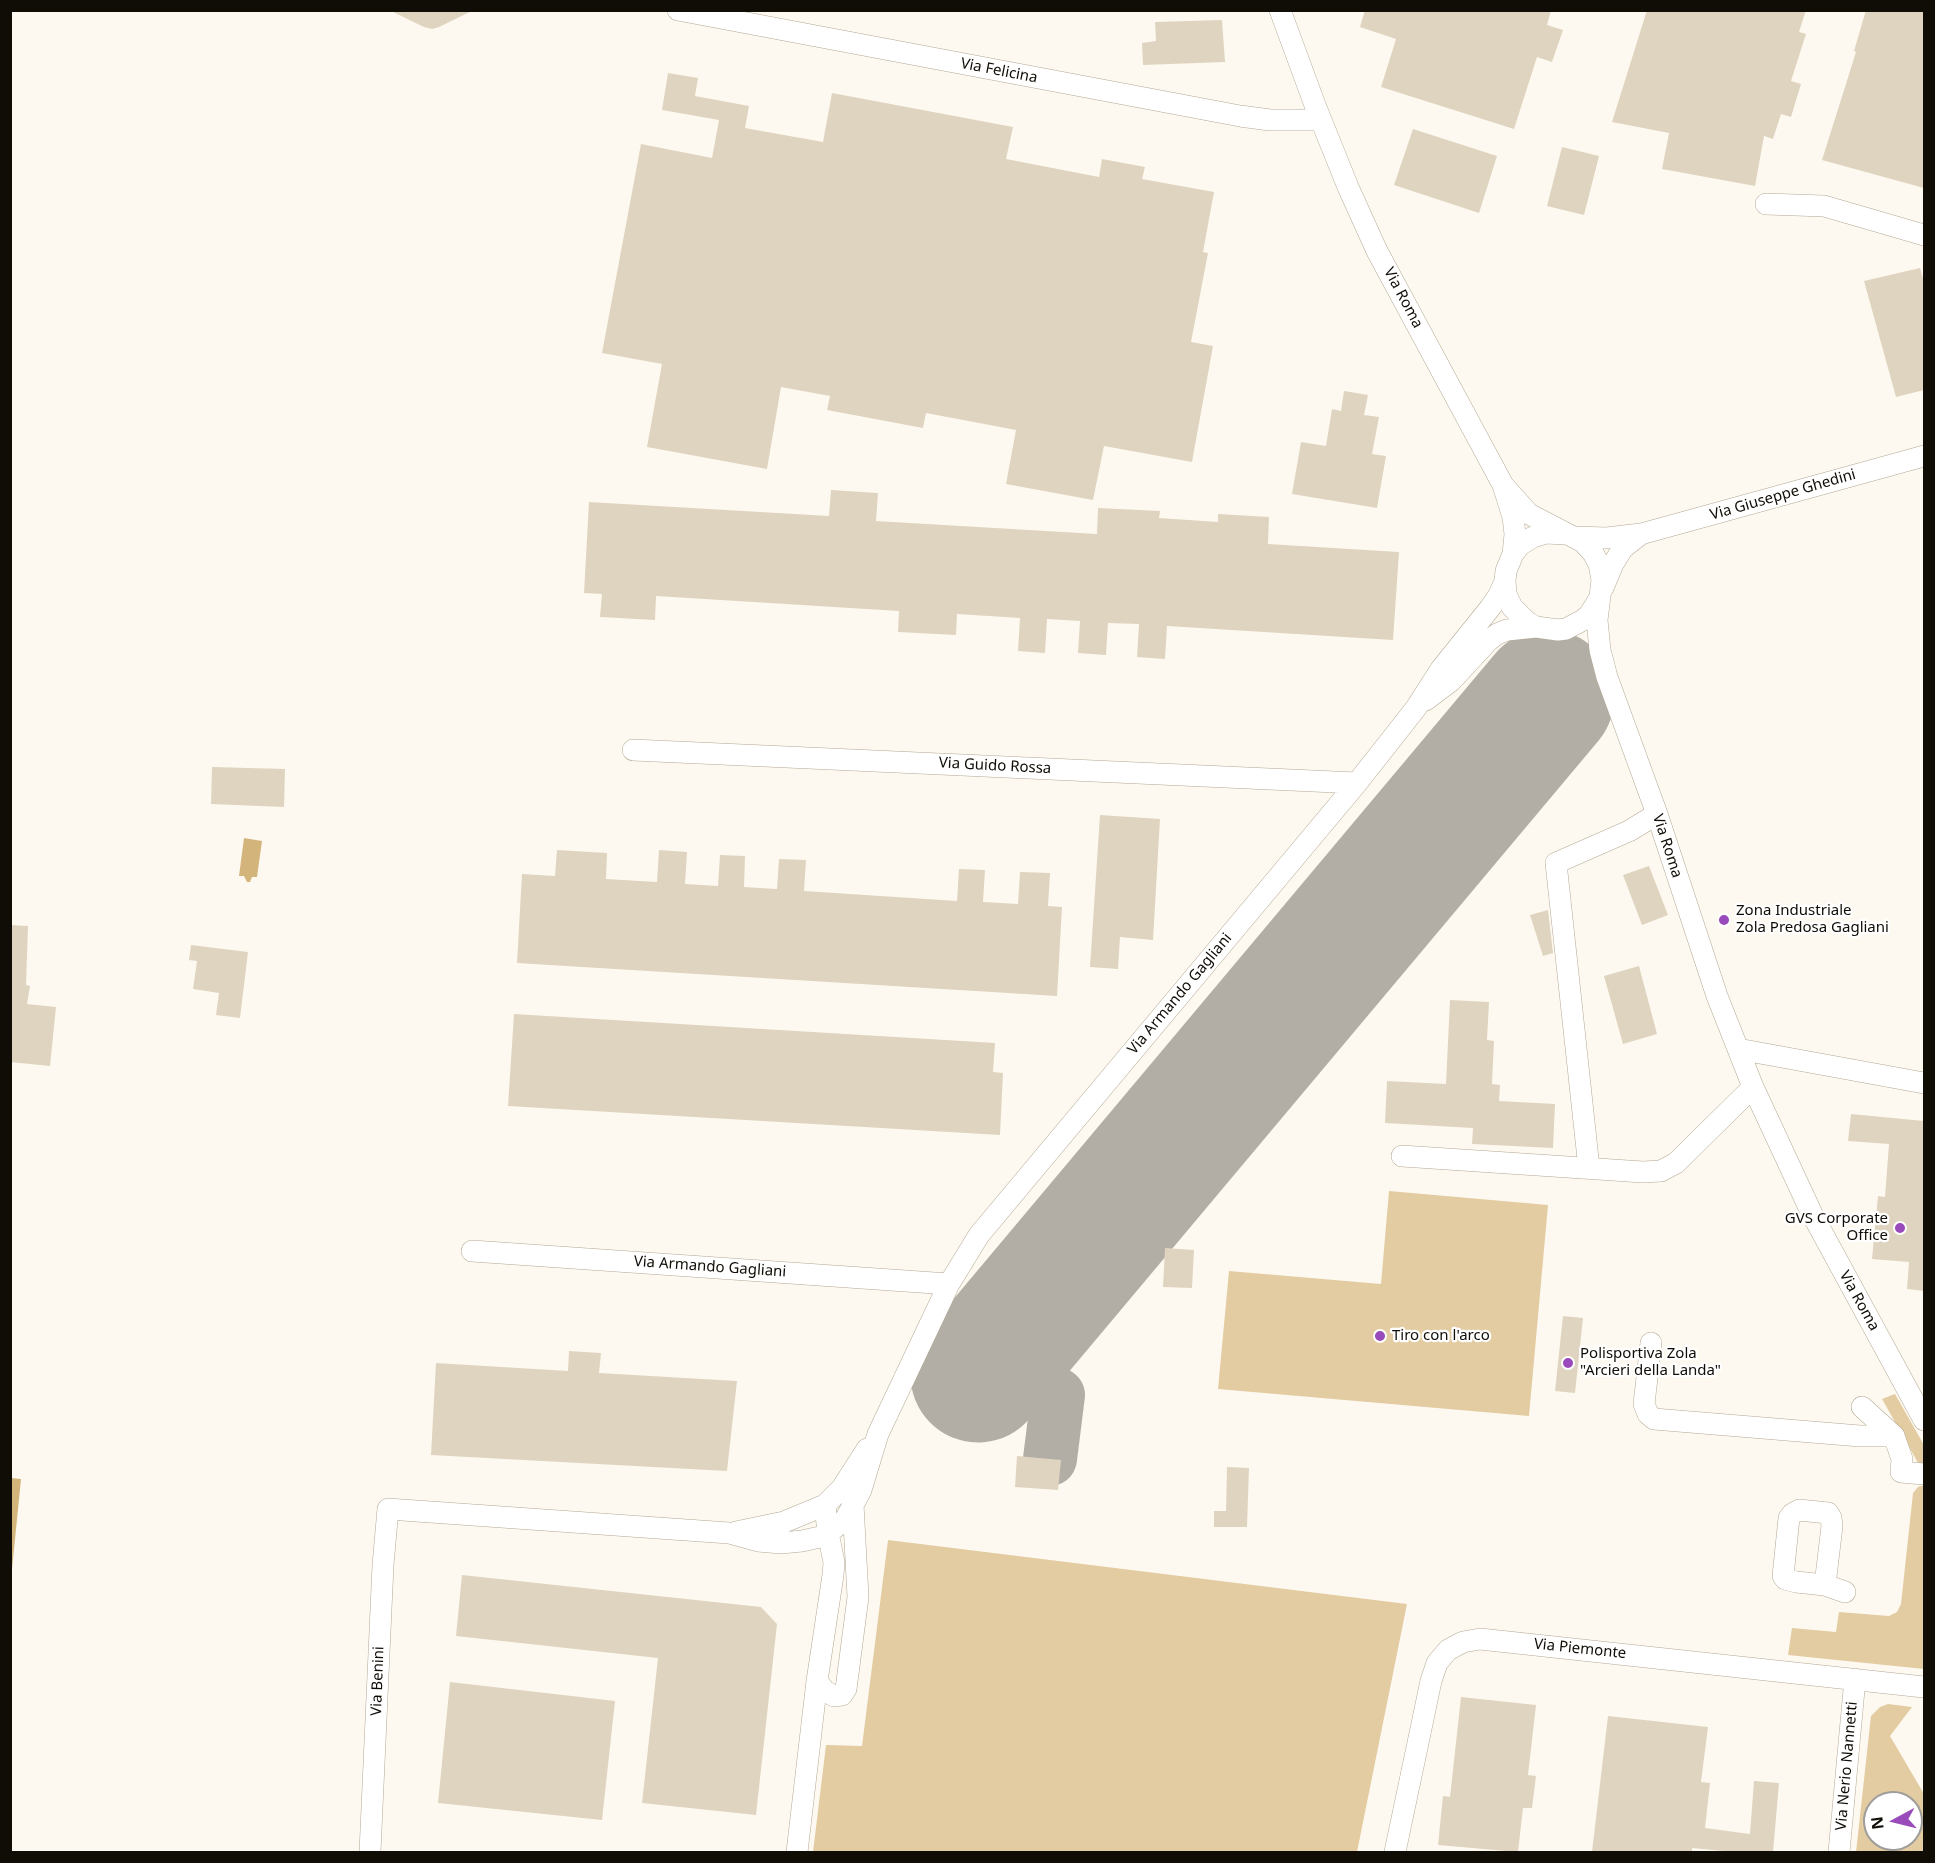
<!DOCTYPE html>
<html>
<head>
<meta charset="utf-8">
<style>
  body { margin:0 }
  #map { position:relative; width:1935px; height:1863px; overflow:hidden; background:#fef9f0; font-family:"Noto Sans",sans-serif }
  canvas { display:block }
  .frame { position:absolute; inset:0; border:12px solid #100c06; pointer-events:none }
  .north { position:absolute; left:1863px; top:1791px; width:60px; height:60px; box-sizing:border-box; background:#fff; border:2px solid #9f9e9b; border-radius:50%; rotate:263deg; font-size:16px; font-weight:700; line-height:24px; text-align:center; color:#100c06 }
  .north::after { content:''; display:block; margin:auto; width:21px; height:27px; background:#994abb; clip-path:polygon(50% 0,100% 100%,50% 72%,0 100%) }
</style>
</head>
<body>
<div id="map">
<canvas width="1935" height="1863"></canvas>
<div class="frame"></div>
<div class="north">N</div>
</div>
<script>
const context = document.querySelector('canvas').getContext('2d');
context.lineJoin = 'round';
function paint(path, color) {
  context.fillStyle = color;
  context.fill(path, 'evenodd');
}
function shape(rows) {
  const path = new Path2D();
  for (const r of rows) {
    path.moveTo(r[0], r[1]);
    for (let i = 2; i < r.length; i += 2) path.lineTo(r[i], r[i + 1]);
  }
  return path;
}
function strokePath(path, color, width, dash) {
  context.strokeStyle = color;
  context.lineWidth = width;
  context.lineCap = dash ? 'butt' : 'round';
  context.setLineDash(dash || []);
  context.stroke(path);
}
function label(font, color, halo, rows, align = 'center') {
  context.font = font + ' "Noto Sans",sans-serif';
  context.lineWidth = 4.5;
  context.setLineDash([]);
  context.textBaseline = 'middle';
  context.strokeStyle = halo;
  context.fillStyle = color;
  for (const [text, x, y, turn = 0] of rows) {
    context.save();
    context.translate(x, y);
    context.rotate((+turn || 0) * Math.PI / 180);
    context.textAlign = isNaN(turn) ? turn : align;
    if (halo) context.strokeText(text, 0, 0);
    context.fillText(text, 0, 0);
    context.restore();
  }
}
paint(shape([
  [1389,1191,1548,1205,1529,1416,1218,1389,1229,1271,1381,1284],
  [1895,1394,1924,1445,1924,1464,1919,1464,1917,1461,1882,1399],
  [1924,1485,1924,1669,1788,1655,1792,1628,1836,1632,1839,1612,1889,1616,1897,1612,1901,1604,1913,1493,1918,1487],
  [888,1540,1407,1604,1357,1852,813,1852,826,1745,862,1746],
  [1888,1704,1912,1707,1890,1736,1924,1794,1924,1852,1856,1852,1871,1716,1880,1707],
  [1875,1803,1911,1803,1911,1839,1875,1839]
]), '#e3cca2');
paint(shape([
  [244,838,262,841,257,877,252,877,250,882,247,882,244,876,239,876],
  [11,1478,21,1479,11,1579,10,1478]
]), '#d3b47a');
strokePath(shape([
  [997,1352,1058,1395,1050,1459]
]), '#b2aea6', 54);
strokePath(shape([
  [978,1375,1547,697]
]), '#b2aea6', 135);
paint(shape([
  [389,10,474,10,439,27,432,29,424,27],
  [1365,10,1551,10,1547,25,1563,30,1552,62,1537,57,1514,129,1381,87,1396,39,1360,27],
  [1647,10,1806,10,1799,32,1806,34,1791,81,1801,84,1791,117,1781,114,1773,139,1764,136,1755,186,1662,169,1669,133,1612,122],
  [1866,10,1924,10,1924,188,1822,160,1856,52,1854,51],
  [1222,20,1225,62,1143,65,1142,43,1156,41,1155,22],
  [668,73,698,78,695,96,749,106,745,128,823,142,832,93,1013,127,1006,159,1099,177,1102,159,1145,167,1142,179,1214,192,1203,252,1208,253,1191,342,1213,346,1192,462,1104,446,1093,500,1006,484,1016,430,926,413,923,428,827,410,830,396,781,387,767,469,647,447,662,364,602,353,641,144,712,158,719,120,662,110],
  [1413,129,1497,156,1479,213,1394,185],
  [1562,147,1599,156,1584,215,1547,206],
  [1920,268,1924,282,1924,390,1896,397,1864,281],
  [1344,391,1368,395,1364,415,1379,417,1372,454,1386,456,1377,508,1292,494,1301,442,1326,446,1332,409,1341,411],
  [831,490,878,493,876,521,1097,534,1098,508,1160,511,1159,518,1218,522,1218,514,1269,517,1268,544,1399,552,1393,640,1167,626,1165,659,1137,657,1139,624,1108,623,1106,655,1078,653,1080,621,1047,619,1045,653,1018,651,1020,618,957,614,956,635,898,632,899,611,656,596,655,620,600,617,602,594,584,593,589,502,829,516],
  [212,767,285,769,284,807,211,804],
  [1100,815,1160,819,1153,940,1120,937,1118,969,1090,967],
  [557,850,607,853,606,879,657,882,659,850,687,852,685,884,718,886,720,855,745,856,744,887,777,889,779,859,806,860,804,891,957,901,959,869,985,870,983,902,1018,904,1020,872,1050,873,1048,906,1062,907,1057,996,517,963,522,874,555,876],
  [1649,866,1668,915,1642,925,1623,875],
  [1548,910,1553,953,1543,956,1530,915],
  [10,925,28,926,26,985,30,986,27,1004,56,1007,50,1066,10,1062],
  [191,945,248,952,240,1018,216,1015,219,993,193,989,197,961,189,960],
  [1639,966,1657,1034,1623,1044,1604,976],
  [1450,1000,1489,1002,1487,1040,1494,1041,1492,1084,1500,1085,1499,1101,1555,1104,1553,1148,1472,1144,1473,1128,1385,1123,1387,1081,1446,1084],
  [514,1014,995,1043,993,1072,1003,1073,1000,1135,508,1106],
  [1851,1114,1924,1121,1924,1291,1907,1289,1909,1262,1872,1259,1878,1196,1885,1197,1889,1144,1848,1141],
  [1165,1248,1194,1250,1192,1288,1163,1287],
  [1563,1316,1583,1318,1575,1393,1555,1391],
  [569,1351,601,1353,599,1373,737,1381,727,1471,431,1455,436,1363,568,1371],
  [1017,1456,1061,1460,1058,1490,1015,1487],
  [1227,1467,1249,1468,1247,1527,1214,1527,1214,1511,1226,1511],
  [462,1575,761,1607,777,1624,756,1815,642,1803,658,1658,456,1636],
  [450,1682,615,1701,602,1820,438,1803],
  [1461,1697,1536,1705,1528,1775,1536,1776,1532,1808,1523,1808,1518,1852,1438,1845,1443,1796,1450,1797],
  [1608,1716,1708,1727,1701,1782,1710,1783,1705,1828,1750,1834,1754,1781,1779,1783,1773,1852,1734,1852,1692,1848,1692,1852,1592,1852]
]), '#dfd4bf');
const minor = shape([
  [678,10,1240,116,1270,120,1321,120],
  [1280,10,1315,105,1348,187,1377,251,1503,485,1513,517,1515,534,1513,554],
  [1766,204,1824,206,1924,235],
  [1503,485,1529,514,1583,542,1593,553,1599,564,1602,580,1597,620,1600,650,1607,677,1657,814,1717,996,1753,1087,1812,1214,1924,1420],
  [1565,534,1546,533,1533,537,1520,545,1513,554,1506,571,1505,581,1506,594,1512,607,1527,622,1536,627,1558,630,1566,629,1583,620,1589,615,1599,599],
  [1575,537,1607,538,1641,534,1924,456],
  [1603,588,1613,564,1623,548,1641,534],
  [1426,700,1451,681,1488,641,1497,634,1507,630,1536,627],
  [633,750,1357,783],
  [1738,1049,1924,1083],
  [1402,1156,1643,1172,1661,1171,1676,1163,1753,1087],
  [1589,1168,1556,863,1629,831,1657,814],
  [472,1251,949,1284],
  [1651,1343,1644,1404,1648,1414,1654,1419,1860,1436,1894,1436],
  [1862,1407,1894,1436,1902,1459,1901,1472,1924,1474],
  [736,1532,784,1522,825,1505,842,1488,867,1449],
  [1825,1585,1796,1582,1785,1579,1783,1576,1789,1518,1792,1514,1799,1510,1828,1513,1831,1518,1832,1526,1825,1585,1845,1592],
  [817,1681,825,1691,834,1696,842,1695,846,1689,858,1597,853,1504],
  [370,1852,383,1565,388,1509,729,1533,758,1541,781,1543,802,1541,820,1537,828,1533,845,1520,861,1490,878,1434,949,1284,979,1235,1357,783,1416,708,1441,669,1490,608,1499,595,1505,581],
  [797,1852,817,1681,833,1575,834,1562,828,1533,825,1505],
  [1395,1852,1431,1681,1437,1663,1448,1650,1463,1642,1480,1639,1924,1687],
  [1839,1852,1855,1679]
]);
strokePath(minor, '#b3a894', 22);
strokePath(minor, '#fff', 21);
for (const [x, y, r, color] of [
  [1724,920,6,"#994abb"],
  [1900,1228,6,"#994abb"],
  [1380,1336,6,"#994abb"],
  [1568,1363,6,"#994abb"]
]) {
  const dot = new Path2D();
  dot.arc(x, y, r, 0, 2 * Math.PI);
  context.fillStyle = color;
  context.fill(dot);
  strokePath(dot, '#fff', 2);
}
label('15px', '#100c06', '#fff', [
  ["Via Felicina",999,71,11],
  ["Via Roma",1403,298,62],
  ["Via Giuseppe Ghedini",1783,495,-16],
  ["Via Guido Rossa",995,766,3],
  ["Via Roma",1667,846,72],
  ["Via Armando Gagliani",1180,994,-50],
  ["Via Armando Gagliani",710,1267,4],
  ["Via Roma",1859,1301,61],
  ["Via Piemonte",1580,1649,6],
  ["Via Benini",378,1681,-88],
  ["Via Nerio Nannetti",1847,1766,-85]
]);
label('15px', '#100c06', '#fff', [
  ["Zona Industriale",1736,911],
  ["Zola Predosa Gagliani",1736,928],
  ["GVS Corporate",1888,1219,"right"],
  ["Office",1888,1236,"right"],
  ["Tiro con l'arco",1392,1336],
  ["Polisportiva Zola",1580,1354],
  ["\"Arcieri della Landa\"",1580,1371]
], 'left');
</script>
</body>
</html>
